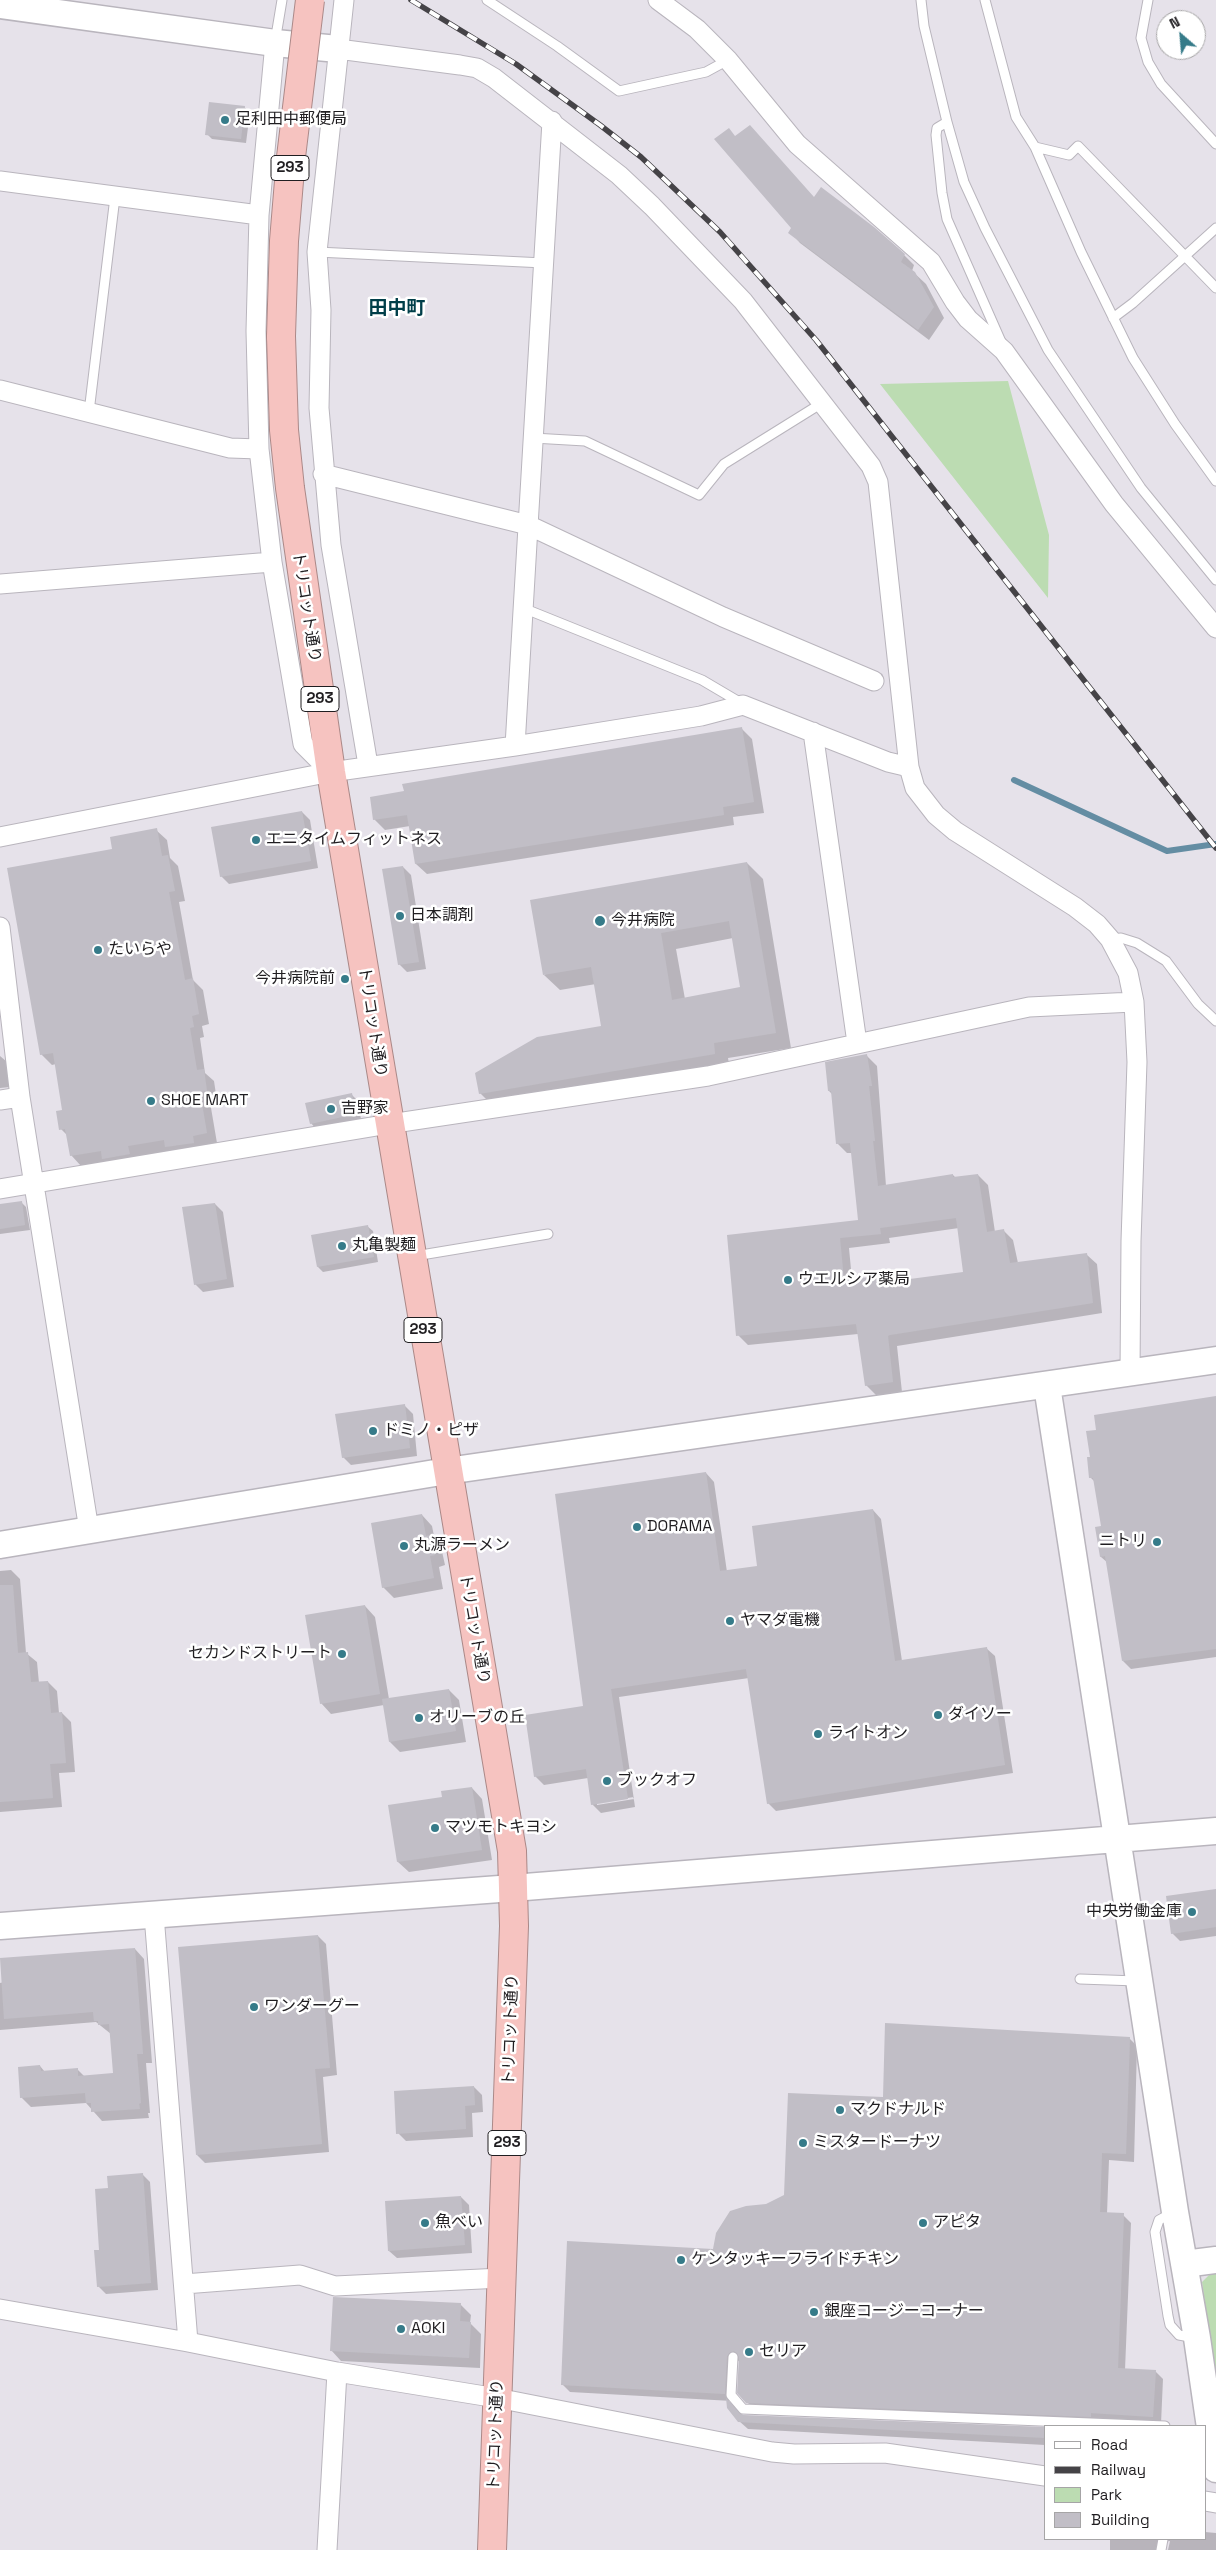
<!DOCTYPE html>
<html>
<head>
<meta charset="utf-8">
<style>
  body { margin:0 }
  #map { position:relative; width:1216px; height:2550px; overflow:hidden; background:#e6e2ea; font-family:"Space Grotesk",sans-serif }
  canvas { display:block }
  .legend { position:absolute; left:1044px; top:2425px; width:162px; height:115px; box-sizing:border-box; background:#fff; border:1px solid #a6a5a6; margin:0; padding:6px 9px; list-style:none; font-size:15px; color:#201e21 }
  .legend li { display:flex; align-items:center; gap:10px; height:25px }
  .legend b { width:25px; border:1px solid #a6a5a6 }
  .north { position:absolute; left:1156px; top:10px; width:50px; height:50px; box-sizing:border-box; background:#fff; border:1px solid #a6a5a6; border-radius:50%; rotate:333deg; font-size:14px; font-weight:700; line-height:20px; text-align:center; color:#201e21 }
  .north::after { content:''; display:block; margin:auto; width:18px; height:22px; background:#367b89; clip-path:polygon(50% 0,100% 100%,50% 72%,0 100%) }
</style>
</head>
<body>
<div id="map">
<canvas width="1216" height="2550"></canvas>
<ul class="legend">
<li><b style="height:6px;background:#fff"></b>Road</li>
<li><b style="height:6px;background:#454347"></b>Railway</li>
<li><b style="height:14px;background:#bcdcb2"></b>Park</li>
<li><b style="height:14px;background:#c1bec6"></b>Building</li>
</ul>
<div class="north">N</div>
</div>
<script>
const context = document.querySelector('canvas').getContext('2d');
context.lineJoin = 'round';
function paint(path, color) {
  context.fillStyle = color;
  context.fill(path, 'evenodd');
}
function shape(rows) {
  const path = new Path2D();
  for (const r of rows) {
    path.moveTo(r[0], r[1]);
    for (let i = 2; i < r.length; i += 2) path.lineTo(r[i], r[i + 1]);
  }
  return path;
}
function strokePath(path, color, width, dash) {
  context.strokeStyle = color;
  context.lineWidth = width;
  context.lineCap = dash ? 'butt' : 'round';
  context.setLineDash(dash || []);
  context.stroke(path);
}
function label(font, color, halo, rows, align = 'center') {
  context.font = font + ' "Space Grotesk","Noto Sans JP",sans-serif';
  context.lineWidth = 5;
  context.setLineDash([]);
  context.textBaseline = 'middle';
  context.strokeStyle = halo;
  context.fillStyle = color;
  for (const [text, x, y, turn = 0] of rows) {
    context.save();
    context.translate(x, y);
    context.rotate((+turn || 0) * Math.PI / 180);
    context.textAlign = isNaN(turn) ? turn : align;
    if (halo) context.strokeText(text, 0, 0);
    context.fillText(text, 0, 0);
    context.restore();
  }
}
paint(shape([
  [1008,381,1049,535,1048,598,880,384],
  [1216,2272,1216,2382,1202,2282,1211,2273]
]), '#bcdcb2');
paint(shape([
  [244,107,250,112,246,143,212,139,207,134],
  [736,137,814,199,904,255,914,265,912,271,926,284,944,318,929,340,800,243,790,232,793,228],
  [742,729,752,739,764,813,733,817,734,825,427,874,416,864,410,826,385,830,374,819],
  [302,812,310,820,318,868,229,884,221,876],
  [156,830,167,840,170,858,178,866,185,901,179,902,193,980,203,990,209,1024,202,1026,204,1037,200,1038,205,1073,214,1081,217,1101,210,1102,217,1143,138,1156,140,1164,114,1169,107,1162,81,1166,71,1155,68,1136,61,1129,64,1111,56,1064,52,1065,41,1054,113,850],
  [747,863,763,879,791,1048,728,1058,730,1069,496,1109,480,1093,603,1027,596,984,560,990,544,975],
  [733,938,741,988,685,999,676,949],
  [403,867,411,875,426,969,407,972,399,964],
  [0,1056,6,1061,10,1087,0,1088],
  [867,1056,877,1066,886,1186,953,1175,956,1178,978,1175,988,1185,995,1232,1003,1230,1013,1240,1018,1263,1087,1255,1097,1264,1102,1313,897,1346,902,1392,876,1395,866,1385,858,1334,748,1345,738,1335,728,1236,859,1221,852,1153,847,1153,837,1143,832,1094,829,1091],
  [959,1228,964,1273,892,1282,886,1277,852,1280,849,1248,890,1243,889,1238],
  [352,1095,357,1100,361,1119,316,1129,311,1123],
  [21,1202,26,1207,30,1230,0,1234,0,1206],
  [215,1204,223,1212,234,1287,203,1292,195,1284],
  [367,1226,373,1231,378,1262,323,1272,318,1267,312,1236],
  [1216,1397,1216,1657,1131,1669,1123,1661,1108,1563,1101,1557,1102,1527,1095,1482,1091,1478],
  [405,1406,413,1414,417,1456,351,1465,343,1457],
  [706,1473,714,1482,727,1572,759,1567,873,1510,881,1519,902,1661,986,1648,995,1656,1013,1773,776,1811,768,1803,749,1678,619,1697,635,1807,601,1813,592,1804,588,1778,544,1785,535,1776,585,1707],
  [634,1797,634,1799,597,1805,597,1803],
  [422,1515,432,1526,435,1541,441,1547,445,1565,439,1567,443,1589,394,1598,383,1587],
  [11,1570,20,1579,26,1653,37,1662,39,1683,48,1682,57,1691,59,1713,62,1713,71,1722,75,1772,59,1773,62,1807,0,1812,0,1571],
  [365,1606,375,1617,389,1699,449,1690,459,1700,466,1742,400,1752,390,1742,384,1705,331,1714,321,1703],
  [472,1788,482,1799,492,1860,409,1872,398,1862,390,1806,444,1798],
  [1216,1891,1216,1936,1180,1941,1172,1933],
  [318,1936,326,1944,337,2075,323,2077,329,2152,205,2163,197,2155],
  [135,1949,144,1959,152,2063,146,2063,150,2113,148,2113,149,2118,102,2121,86,2103,31,2107,21,2097,40,2066,45,2072,77,2069,85,2077,114,2074,111,2034,96,2022,0,2030,0,1983],
  [1129,2038,1137,2046,1134,2162,1109,2160,1107,2214,1123,2215,1131,2223,1125,2370,1155,2371,1163,2379,1161,2424,755,2410,747,2402,740,2360,734,2364,732,2401,570,2392,562,2384,766,2205,785,2196,885,2099],
  [474,2087,482,2095,483,2112,472,2113,473,2137,406,2141,398,2133],
  [142,2174,150,2182,158,2290,106,2294,98,2286,100,2251,109,2189],
  [461,2197,469,2205,472,2253,397,2258,389,2251],
  [460,2304,471,2315,470,2323,481,2334,480,2368,341,2361,331,2350],
  [742,2416,1045,2429,1045,2445,748,2429,739,2421],
  [1205,2532,1216,2533,1216,2550,1168,2550,1170,2541,1164,2542,1162,2550,1110,2550,1110,2539,1205,2539]
]), '#0003');
strokePath(shape([
  [1014,780,1167,851,1216,844]
]), '#648da3', 6);
paint(shape([
  [209,102,245,106,241,139,205,135],
  [750,125,814,197,821,187,874,227,905,254,901,262,915,272,934,307,918,330,788,233,791,228,714,139,729,128,735,136],
  [742,727,754,802,723,807,724,815,415,864,407,815,373,820,370,797,404,791,402,784],
  [302,811,311,861,220,877,211,827],
  [157,828,162,856,168,855,175,891,169,892,185,980,193,978,199,1014,192,1016,194,1027,190,1028,197,1070,204,1069,207,1091,200,1092,207,1133,193,1136,194,1143,165,1147,164,1140,128,1146,130,1154,102,1159,101,1151,70,1156,65,1129,59,1130,56,1111,62,1110,53,1053,40,1055,7,868,112,849,110,837],
  [747,862,776,1033,714,1043,715,1054,479,1094,475,1073,537,1037,601,1026,591,967,543,975,530,900],
  [729,921,740,987,672,1000,661,933],
  [403,866,419,962,398,965,382,869],
  [867,1054,872,1086,869,1086,875,1141,873,1141,878,1186,953,1174,953,1177,978,1174,987,1232,1004,1229,1010,1263,1087,1253,1093,1303,890,1335,888,1336,893,1382,865,1386,856,1324,736,1336,727,1235,858,1220,850,1143,836,1144,831,1091,828,1091,825,1062],
  [956,1218,963,1272,887,1282,887,1275,844,1280,840,1238,881,1234,880,1228],
  [352,1093,356,1114,310,1124,305,1103],
  [22,1201,25,1225,0,1229,0,1204],
  [215,1203,227,1279,194,1285,182,1207],
  [368,1225,374,1257,317,1267,311,1235],
  [1216,1396,1216,1649,1122,1661,1105,1556,1100,1557,1095,1527,1101,1526,1093,1478,1089,1478,1087,1457,1090,1457,1086,1431,1096,1430,1094,1415],
  [405,1404,410,1448,342,1458,335,1414],
  [706,1472,720,1571,757,1566,752,1526,873,1509,895,1661,987,1647,1005,1765,767,1804,746,1669,611,1689,628,1799,591,1805,586,1769,534,1777,525,1715,583,1706,555,1494],
  [422,1514,426,1536,431,1535,435,1555,430,1556,434,1578,382,1588,371,1523],
  [0,1585,13,1585,18,1653,28,1652,31,1682,48,1681,51,1713,62,1712,66,1763,50,1764,53,1798,0,1802],
  [365,1605,380,1694,320,1704,305,1615],
  [449,1689,456,1731,389,1742,382,1699],
  [472,1787,482,1850,397,1862,388,1805,442,1797,441,1791],
  [1216,1889,1216,1927,1171,1934,1166,1896],
  [318,1935,330,2068,315,2069,322,2144,196,2155,178,1947],
  [135,1948,143,2054,137,2054,141,2103,139,2104,140,2109,91,2112,91,2103,86,2103,85,2093,20,2098,18,2067,40,2065,41,2071,78,2068,78,2076,113,2073,109,2024,98,2025,98,2021,94,2021,93,2012,4,2019,0,1958],
  [885,2023,1130,2037,1126,2154,1102,2153,1100,2212,1124,2213,1118,2368,1156,2370,1153,2417,1091,2413,1091,2417,746,2403,737,2393,739,2357,734,2351,727,2356,725,2394,561,2385,567,2241,713,2249,716,2233,730,2211,746,2206,766,2204,784,2195,788,2093,883,2097],
  [474,2086,475,2105,465,2106,466,2129,396,2134,394,2091],
  [143,2173,151,2283,97,2287,94,2250,99,2250,95,2189,108,2188,107,2176],
  [461,2196,465,2245,388,2251,385,2201],
  [333,2297,461,2303,460,2321,471,2322,469,2358,330,2351],
  [726,2398,743,2415,1045,2427,1045,2438,738,2422,727,2408]
]), '#c1bec6');
const lane = shape([
  [487,0,557,46,619,91,706,72,728,60],
  [921,0,924,26,947,122,964,182,985,228,1048,350,1141,488,1216,580],
  [985,0,1016,117,1035,147,1081,252,1133,358,1175,424,1216,481],
  [1148,0,1141,38,1148,62,1161,84,1216,144],
  [275,42,282,0],
  [947,122,937,128,936,135,942,193,947,219,1002,344],
  [1035,147,1069,155,1078,146,1216,288],
  [317,252,544,263],
  [1113,318,1133,303,1216,228],
  [89,412,115,197],
  [533,438,585,441,699,495,724,464,822,403],
  [523,608,702,680,741,703],
  [1110,939,1121,938,1137,943,1166,961,1198,1004,1216,1021],
  [415,1256,548,1234],
  [1080,1979,1137,1981],
  [1172,2213,1159,2220,1155,2232,1168,2316,1170,2325,1179,2335,1195,2338],
  [733,2357,731,2395,743,2409,1165,2426],
  [1161,2550,1163,2539]
]);
const street = shape([
  [344,0,317,252,321,310,319,408,331,545,368,765],
  [658,0,697,29,728,60,797,144,931,262,955,302,968,319,1004,351,1114,504,1216,628],
  [275,43,259,215,256,331,259,449,272,562,303,744,331,772],
  [338,49,460,65,477,68,494,78,619,175,652,206,743,301,871,466,878,482,909,767,915,788,936,815,955,831,1075,907,1097,924,1110,939,1128,973,1134,1002],
  [0,181,259,215],
  [0,390,230,448,259,449],
  [323,474,528,525,723,617,874,681],
  [0,584,272,562],
  [813,732,857,1043],
  [515,746,552,121],
  [0,837,331,772,515,746,701,716,743,705,888,762,909,767],
  [0,927,20,1097,89,1530],
  [0,1100,20,1097],
  [0,1189,389,1124,708,1076,1029,1007,1134,1002,1137,1062,1131,1241,1130,1373],
  [154,1915,188,2342],
  [184,2284,300,2275,335,2286,502,2278],
  [0,2309,188,2342,337,2372,497,2398,772,2452,794,2454,885,2453,1045,2476],
  [1205,2501,1216,2503],
  [327,2550,337,2372]
]);
const secondary = shape([
  [0,5,275,43,338,49],
  [1047,1386,1175,2212,1197,2338,1216,2469],
  [0,1545,447,1471,1216,1360],
  [0,1926,513,1888,1216,1831],
  [1184,2264,1216,2260]
]);
const highway = shape([
  [281,336,284,430,290,488,331,772,512,1851,514,1926,492,2550]
]);
strokePath(lane, '#b9b5bd', 11);
strokePath(street, '#b9b5bd', 21);
strokePath(secondary, '#b9b5bd', 29);
strokePath(highway, '#ab8988', 30);
strokePath(lane, '#fff', 9);
strokePath(street, '#fff', 19);
strokePath(secondary, '#fff', 26);
strokePath(highway, '#f6c3c0', 28);
const rail = shape([
  [411,0,516,64,600,125,641,157,720,232,816,340,1216,848]
]);
strokePath(rail, '#454347', 5.5);
strokePath(rail, '#fff', 4, [11]);
const highwayBridge = shape([
  [281,336,284,241,291,157,310,0]
]);
strokePath(highwayBridge, '#ab8988', 30, []);
strokePath(highwayBridge, '#f6c3c0', 28);
for (const [x, y, r, color] of [
  [225,120,5,"#367b89"],
  [256,840,5,"#367b89"],
  [400,916,5,"#367b89"],
  [600,921,6,"#367b89"],
  [98,950,5,"#367b89"],
  [345,979,5,"#367b89"],
  [151,1101,5,"#367b89"],
  [331,1109,5,"#367b89"],
  [342,1246,5,"#367b89"],
  [788,1280,5,"#367b89"],
  [373,1431,5,"#367b89"],
  [637,1527,5,"#367b89"],
  [1157,1542,5,"#367b89"],
  [404,1546,5,"#367b89"],
  [730,1621,5,"#367b89"],
  [342,1654,5,"#367b89"],
  [938,1715,5,"#367b89"],
  [419,1718,5,"#367b89"],
  [818,1734,5,"#367b89"],
  [607,1781,5,"#367b89"],
  [435,1828,5,"#367b89"],
  [1192,1912,5,"#367b89"],
  [254,2007,5,"#367b89"],
  [840,2110,5,"#367b89"],
  [803,2143,5,"#367b89"],
  [425,2223,5,"#367b89"],
  [923,2223,5,"#367b89"],
  [681,2260,5,"#367b89"],
  [814,2312,5,"#367b89"],
  [401,2329,5,"#367b89"],
  [749,2352,5,"#367b89"]
]) {
  const dot = new Path2D();
  dot.arc(x, y, r, 0, 2 * Math.PI);
  context.fillStyle = color;
  context.fill(dot);
  strokePath(dot, '#fff', 2);
}
for (const [x, y, w] of [
  [290,168,38],
  [320,699,38],
  [423,1330,38],
  [507,2143,38]
]) {
  const box = new Path2D();
  box.roundRect(x - w / 2, y - 12.5, w, 25, 4);
  context.fillStyle = '#fff';
  context.fill(box);
  strokePath(box, '#201e21', 1);
}
label('bold 15px', '#201e21', null, [
  ["293",290,168],
  ["293",320,699],
  ["293",423,1330],
  ["293",507,2143]
]);
label('16px', '#201e21', '#fff', [
  ["足利田中郵便局",235,120],
  ["エニタイムフィットネス",266,840],
  ["日本調剤",410,916],
  ["今井病院",611,921],
  ["たいらや",108,950],
  ["今井病院前",335,979,"right"],
  ["SHOE MART",161,1101],
  ["吉野家",341,1109],
  ["丸亀製麺",352,1246],
  ["ウエルシア薬局",798,1280],
  ["ドミノ・ピザ",383,1431],
  ["DORAMA",647,1527],
  ["ニトリ",1147,1542,"right"],
  ["丸源ラーメン",414,1546],
  ["ヤマダ電機",740,1621],
  ["セカンドストリート",332,1654,"right"],
  ["ダイソー",948,1715],
  ["オリーブの丘",429,1718],
  ["ライトオン",828,1734],
  ["ブックオフ",617,1781],
  ["マツモトキヨシ",445,1828],
  ["中央労働金庫",1182,1912,"right"],
  ["ワンダーグー",264,2007],
  ["マクドナルド",850,2110],
  ["ミスタードーナツ",813,2143],
  ["魚べい",435,2223],
  ["アピタ",933,2223],
  ["ケンタッキーフライドチキン",691,2260],
  ["銀座コージーコーナー",824,2312],
  ["AOKI",411,2329],
  ["セリア",759,2352]
], 'left');
label('16px', '#201e21', '#fff', [
  ["トリコット通り",306,607,81],
  ["トリコット通り",372,1022,81],
  ["トリコット通り",474,1629,80],
  ["トリコット通り",511,2030,-88],
  ["トリコット通り",496,2435,-88]
]);
label('bold 19px', '#003e49', '#fff', [
  ["田中町",397,309]
]);
</script>
</body>
</html>
